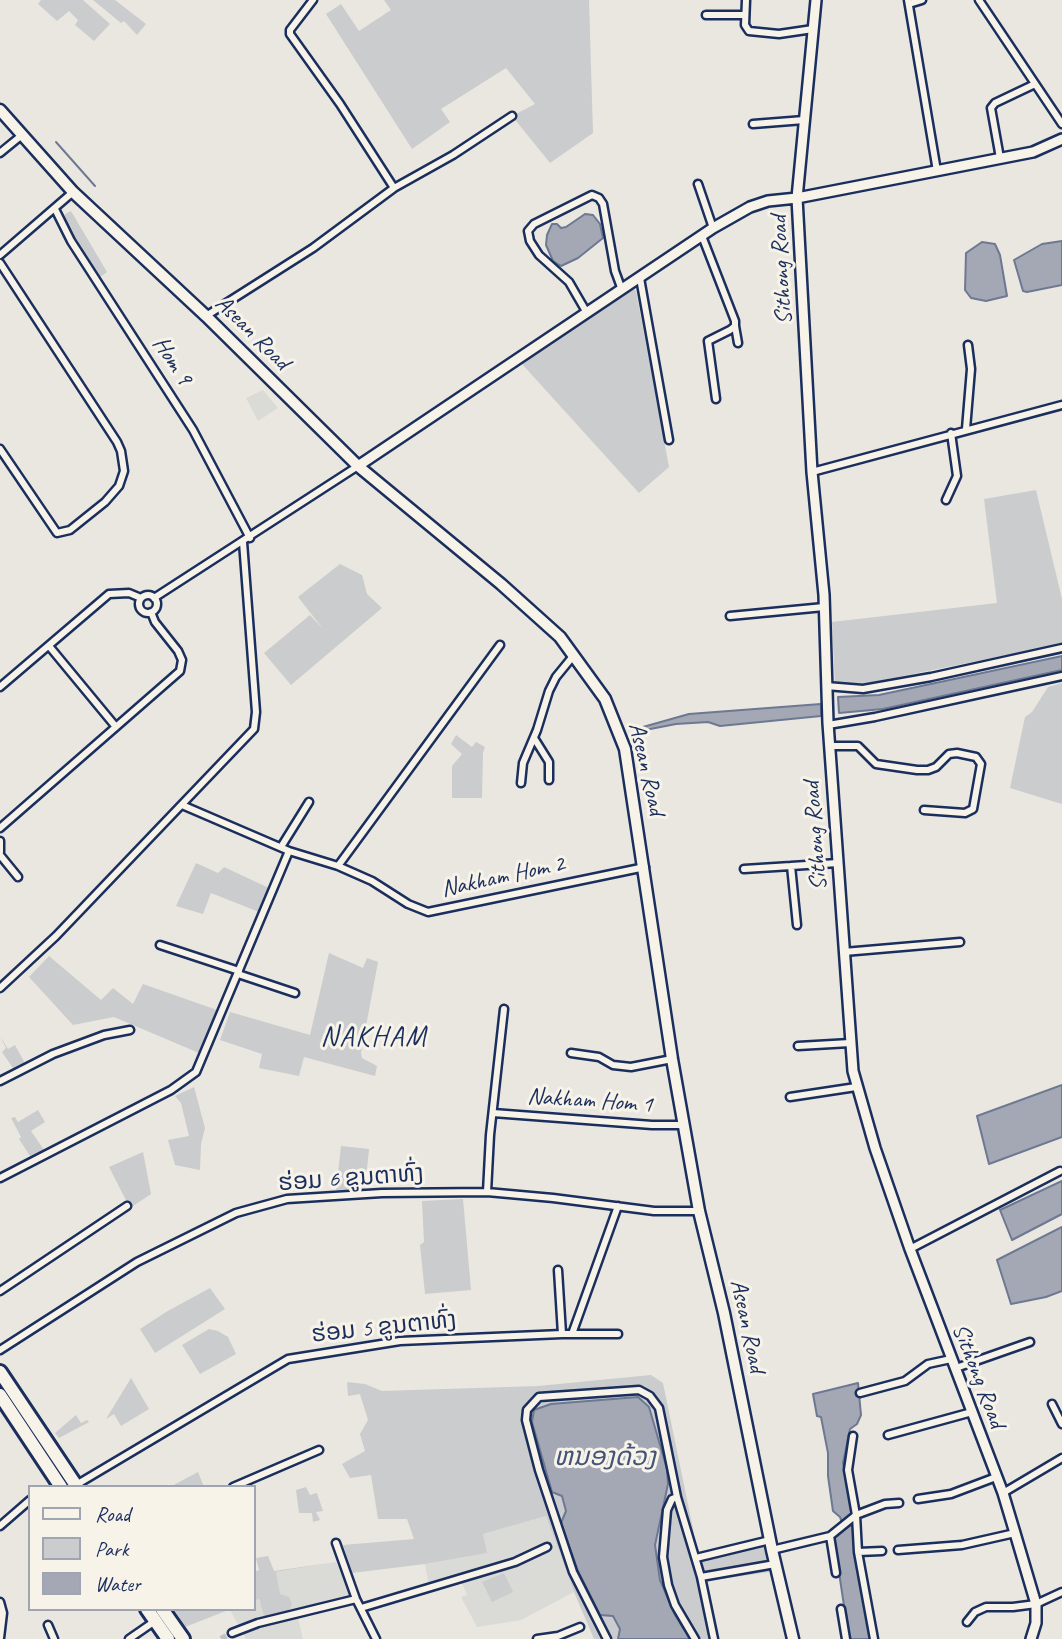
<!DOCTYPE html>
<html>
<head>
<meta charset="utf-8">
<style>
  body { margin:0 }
  #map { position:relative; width:1062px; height:1639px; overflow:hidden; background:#eae7e0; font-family:Caveat,sans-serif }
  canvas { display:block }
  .legend { position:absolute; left:28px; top:1485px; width:228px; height:126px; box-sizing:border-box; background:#f7f3e8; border:2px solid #9fa5b1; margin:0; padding:9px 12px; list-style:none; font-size:21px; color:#1b2f5e }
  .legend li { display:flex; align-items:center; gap:14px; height:35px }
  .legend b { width:35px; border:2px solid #9fa5b1 }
</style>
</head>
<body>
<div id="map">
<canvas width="1062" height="1639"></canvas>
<ul class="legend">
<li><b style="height:9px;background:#f7f3e8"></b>Road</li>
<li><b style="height:19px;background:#cbcccd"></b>Park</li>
<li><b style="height:19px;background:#a3a8b4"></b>Water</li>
</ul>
</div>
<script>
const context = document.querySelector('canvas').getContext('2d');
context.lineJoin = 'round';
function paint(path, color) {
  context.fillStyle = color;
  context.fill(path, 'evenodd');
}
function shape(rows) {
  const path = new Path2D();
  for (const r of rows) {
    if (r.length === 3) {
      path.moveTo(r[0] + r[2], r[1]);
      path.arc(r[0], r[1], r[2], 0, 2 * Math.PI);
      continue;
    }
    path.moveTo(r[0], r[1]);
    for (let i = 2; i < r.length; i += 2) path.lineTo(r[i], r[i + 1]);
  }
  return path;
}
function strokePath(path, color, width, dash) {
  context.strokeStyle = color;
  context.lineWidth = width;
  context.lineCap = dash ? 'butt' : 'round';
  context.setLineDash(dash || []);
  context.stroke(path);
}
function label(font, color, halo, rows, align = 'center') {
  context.font = font + ' Caveat,"Noto Sans Lao",sans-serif';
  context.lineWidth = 6;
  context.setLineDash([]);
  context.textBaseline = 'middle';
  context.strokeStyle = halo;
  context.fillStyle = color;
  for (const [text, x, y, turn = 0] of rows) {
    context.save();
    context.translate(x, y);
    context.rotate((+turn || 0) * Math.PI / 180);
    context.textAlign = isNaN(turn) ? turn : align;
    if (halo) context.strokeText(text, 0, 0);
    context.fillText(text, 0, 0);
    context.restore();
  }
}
paint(shape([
  [263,390,278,408,258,421,246,398],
  [546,1516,574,1592,521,1620,477,1627,461,1597,467,1595,461,1581,430,1591,425,1564,486,1553,482,1534],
  [336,1562,354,1604,298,1618,303,1639,246,1639,230,1610,254,1609,254,1601,258,1599,261,1605,276,1572]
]), '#dadad6');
paint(shape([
  [41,0,83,0,110,24,94,41,75,25,78,20,69,11,57,21,38,4],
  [93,0,115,0,146,24,137,35,124,21,121,23],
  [384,0,589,0,593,133,550,163,512,116,535,104,506,68,441,109,450,122,412,149,326,14,341,4,359,31,391,10],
  [71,211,107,272,99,278,80,248,65,219,65,214],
  [633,288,636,291,669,467,639,493,522,364],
  [1036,490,1062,599,1062,644,863,684,835,685,832,622,997,603,984,499],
  [340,564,362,575,367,594,382,608,291,685,264,653,310,615,323,629,298,597],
  [1062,683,1062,804,1010,788,1025,717,1032,712,1048,687],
  [456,735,472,747,476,742,485,747,483,753,482,798,452,798,452,766,462,754,451,744],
  [196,863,218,873,224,867,269,888,259,912,211,893,203,914,176,906],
  [329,953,363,968,367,958,378,962,361,1053,362,1058,377,1066,375,1076,304,1057,299,1076,259,1068,262,1054,220,1040,230,1012,310,1035],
  [49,956,101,1000,113,988,133,1004,143,984,217,1010,199,1053,114,1017,73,1025,29,977],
  [0,1036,8,1049,15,1045,26,1065,15,1071,2,1052,6,1048],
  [194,1087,205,1128,201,1144,200,1170,175,1165,168,1140,189,1136,181,1103,175,1096],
  [38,1110,45,1122,31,1131,44,1150,30,1156,19,1139,21,1137,11,1118,15,1117,18,1122],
  [341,1146,369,1149,365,1189,336,1190],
  [143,1152,151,1194,130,1208,109,1167],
  [463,1199,471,1290,425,1294,420,1245,424,1242,422,1201],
  [210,1288,225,1309,155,1353,140,1329,166,1312],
  [209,1329,218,1331,228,1337,236,1354,200,1374,182,1345],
  [651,1375,663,1383,698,1553,761,1539,770,1572,706,1581,718,1639,594,1639,574,1592,546,1516,483,1534,487,1553,425,1564,352,1573,343,1545,414,1539,407,1519,378,1519,371,1475,350,1478,342,1464,365,1451,360,1434,368,1420,360,1394,348,1396,347,1382,365,1384,382,1391,538,1386],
  [131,1378,149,1409,121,1426,114,1414,106,1419],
  [76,1415,81,1423,87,1420,89,1422,59,1438,55,1433],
  [198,1472,204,1487,170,1487],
  [306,1487,310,1495,317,1493,323,1511,316,1512,320,1520,313,1522,312,1513,299,1513,296,1490],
  [268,1556,274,1571,336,1562,276,1572,280,1594,289,1597,292,1605,287,1613,265,1619,259,1599,254,1601,254,1572,259,1570,256,1558],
  [504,1573,513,1592,492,1602,482,1582],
  [174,1609,231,1609,185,1627]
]), '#cbcccd');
const water = shape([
  [585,214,593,215,600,224,603,238,578,258,561,266,553,261,546,245,547,235,552,224,557,224,561,228,566,227,585,214],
  [1062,241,1062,285,1027,292,1023,291,1014,260,1042,244,1062,241],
  [982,242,995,244,1000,255,1007,296,986,301,971,298,965,290,966,253,982,242],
  [1062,656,1062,670,883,709,839,713,838,697,879,695,1062,656],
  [821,704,821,716,720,726,708,722,676,724,640,731,643,727,689,714,821,704],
  [1062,1085,1062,1137,989,1164,977,1116,1062,1085],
  [1062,1181,1062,1214,1012,1240,1000,1210,1062,1181],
  [1062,1227,1062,1291,1046,1297,1011,1304,997,1260,1062,1227],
  [858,1383,861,1415,857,1424,850,1429,843,1463,852,1514,842,1523,840,1517,833,1511,828,1476,828,1453,821,1417,817,1416,813,1394,858,1383],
  [638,1397,649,1407,667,1469,668,1484,655,1545,660,1580,675,1615,690,1639,618,1639,620,1629,613,1616,600,1615,578,1571,561,1523,566,1511,562,1496,552,1492,532,1422,534,1410,551,1404,638,1397],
  [852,1522,854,1526,872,1639,849,1639,834,1539,852,1522]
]);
paint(water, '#a3a8b4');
strokePath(water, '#6d7892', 2);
strokePath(shape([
  [56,142,95,186]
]), '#6d7892', 2);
strokePath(shape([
  [221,1639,232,1633]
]), '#c1c2c6', 6, [6, 3]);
const street = shape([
  [313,0,290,30,290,34,340,104,394,188],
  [746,0,745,25,749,31,779,34,813,29],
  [908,0,937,171],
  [979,0,1062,124],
  [909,4,922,0],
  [706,15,745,15],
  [753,124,804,120],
  [0,153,22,135],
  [1000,158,991,108,995,103,1035,84],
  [698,184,713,228],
  [55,209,71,241,193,430,250,538],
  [702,236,735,321,735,326,730,330,708,341,716,399],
  [0,255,73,192],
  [0,263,117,442,121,451,124,471,119,486,105,502,70,530,57,533,0,449],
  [640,278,669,440],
  [587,313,569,282,539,255,530,241,528,231,534,224,592,195,599,198,603,204,615,271,622,290],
  [206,316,313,248,394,188,453,155,512,116],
  [735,326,738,343],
  [966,429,971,369,968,345],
  [812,472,1062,405],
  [946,500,957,476,951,433],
  [148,604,9],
  [154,598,358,466],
  [730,616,824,607],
  [49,646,116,727],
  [826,686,863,689,931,677,1062,648],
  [0,687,109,594,129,593,141,598],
  [828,725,875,717,1062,676],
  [534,738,549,762,549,780],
  [829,746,858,746,876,764,917,770,928,770,936,767,949,754,957,753,976,757,981,764,973,809,965,813,924,810],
  [521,783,523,763,537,730,549,691,556,677,574,655],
  [182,805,289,851,338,866,372,881,408,904,428,912,645,867],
  [0,828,180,671,182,660,178,651,155,622,151,612],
  [0,841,0,852],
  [281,847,309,802],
  [0,855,18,877],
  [338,866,500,645],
  [791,866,797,925],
  [744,869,838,863],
  [160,945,239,971],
  [844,952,960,942],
  [238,974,295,993],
  [0,988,56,936,254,729,256,712,243,542],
  [798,1046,850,1043],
  [571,1053,599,1057,613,1065,631,1067,672,1059],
  [0,1081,53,1054,104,1035,130,1030],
  [790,1097,856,1087],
  [493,1113,652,1125,684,1125],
  [0,1178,171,1090,196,1072,289,851],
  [487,1192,490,1135,504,1009],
  [910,1249,1060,1171],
  [558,1270,562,1334],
  [0,1291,127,1206],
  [572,1334,618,1206],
  [0,1350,137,1262,236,1213,287,1199,382,1193,487,1192,553,1198,654,1211,699,1211],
  [956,1368,1030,1342],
  [860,1393,905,1381,928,1364,951,1359],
  [1052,1404,1062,1424],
  [888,1435,972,1412],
  [853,1436,848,1470,856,1515,858,1552,874,1639],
  [76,1485,288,1359,400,1341,562,1334,618,1334],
  [233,1487,319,1450],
  [1003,1493,1062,1458],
  [677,1497,672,1499,667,1510,663,1557,668,1585,675,1605,695,1639],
  [918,1499,951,1494,996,1477],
  [0,1526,30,1500],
  [830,1536,836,1573],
  [336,1543,356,1599,376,1639],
  [772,1550,830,1536,856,1515,885,1504,899,1503],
  [898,1550,962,1545,1015,1533],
  [858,1552,882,1551],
  [696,1558,770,1540],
  [701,1577,775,1564],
  [0,1602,3,1613,0,1638],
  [361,1608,515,1562,547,1547],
  [841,1609,846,1639],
  [967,1622,975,1612,986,1607,1013,1607,1036,1604,1062,1592],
  [48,1625,54,1639],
  [232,1633,258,1623,356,1599],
  [129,1639,155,1621],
  [537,1639,558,1636,580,1627],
  [607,1639,573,1572,539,1470,526,1420,527,1410,539,1397,639,1390,650,1396,659,1408,677,1497,701,1577,714,1639]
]);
const secondary = shape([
  [816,0,797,198,812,472,824,595,828,723,853,1071,875,1148,910,1249,1003,1493,1015,1533,1036,1604,1036,1623,1031,1639],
  [358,466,713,228,750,207,768,201,797,198,1033,152,1062,139]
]);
const primary = shape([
  [0,110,73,192,206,316,358,466,501,584,560,637,605,699,625,749,672,1059,699,1211,724,1313,772,1550,793,1639]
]);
const highway = shape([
  [0,1372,77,1487],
  [0,1395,61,1487],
  [147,1609,168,1639],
  [162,1609,183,1639]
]);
strokePath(street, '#1b2f5e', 11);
strokePath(secondary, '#1b2f5e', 14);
strokePath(primary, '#1b2f5e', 15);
strokePath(highway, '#1b2f5e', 18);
strokePath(street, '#f7f3e8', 6);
strokePath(secondary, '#f7f3e8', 9);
strokePath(primary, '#f7f3e8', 10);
strokePath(highway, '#f7f3e8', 12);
label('24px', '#1b2f5e', '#f7f3e8', [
  ["Sithong Road",782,270,-93],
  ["Asean Road",252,333,45],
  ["Hom 9",172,361,57],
  ["Asean Road",646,769,77],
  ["Sithong Road",816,836,-94],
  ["Nakham Hom 2",503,877,-12],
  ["Nakham Hom 1",590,1101,4],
  ["ຮ່ອມ 6 ຂູນຕາທົ່ງ",351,1179,-4],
  ["Asean Road",747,1326,78],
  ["ຮ່ອມ 5 ຂູນຕາທົ່ງ",384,1328,-6],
  ["Sithong Road",978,1376,69]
]);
label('italic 26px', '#445378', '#f7f3e8', [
  ["ຫນອງດ້ວງ",605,1458]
]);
context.letterSpacing = '2px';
label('28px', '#1b2f5e', '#f7f3e8', [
  ["NAKHAM",374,1038]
]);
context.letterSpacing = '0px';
</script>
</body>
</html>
